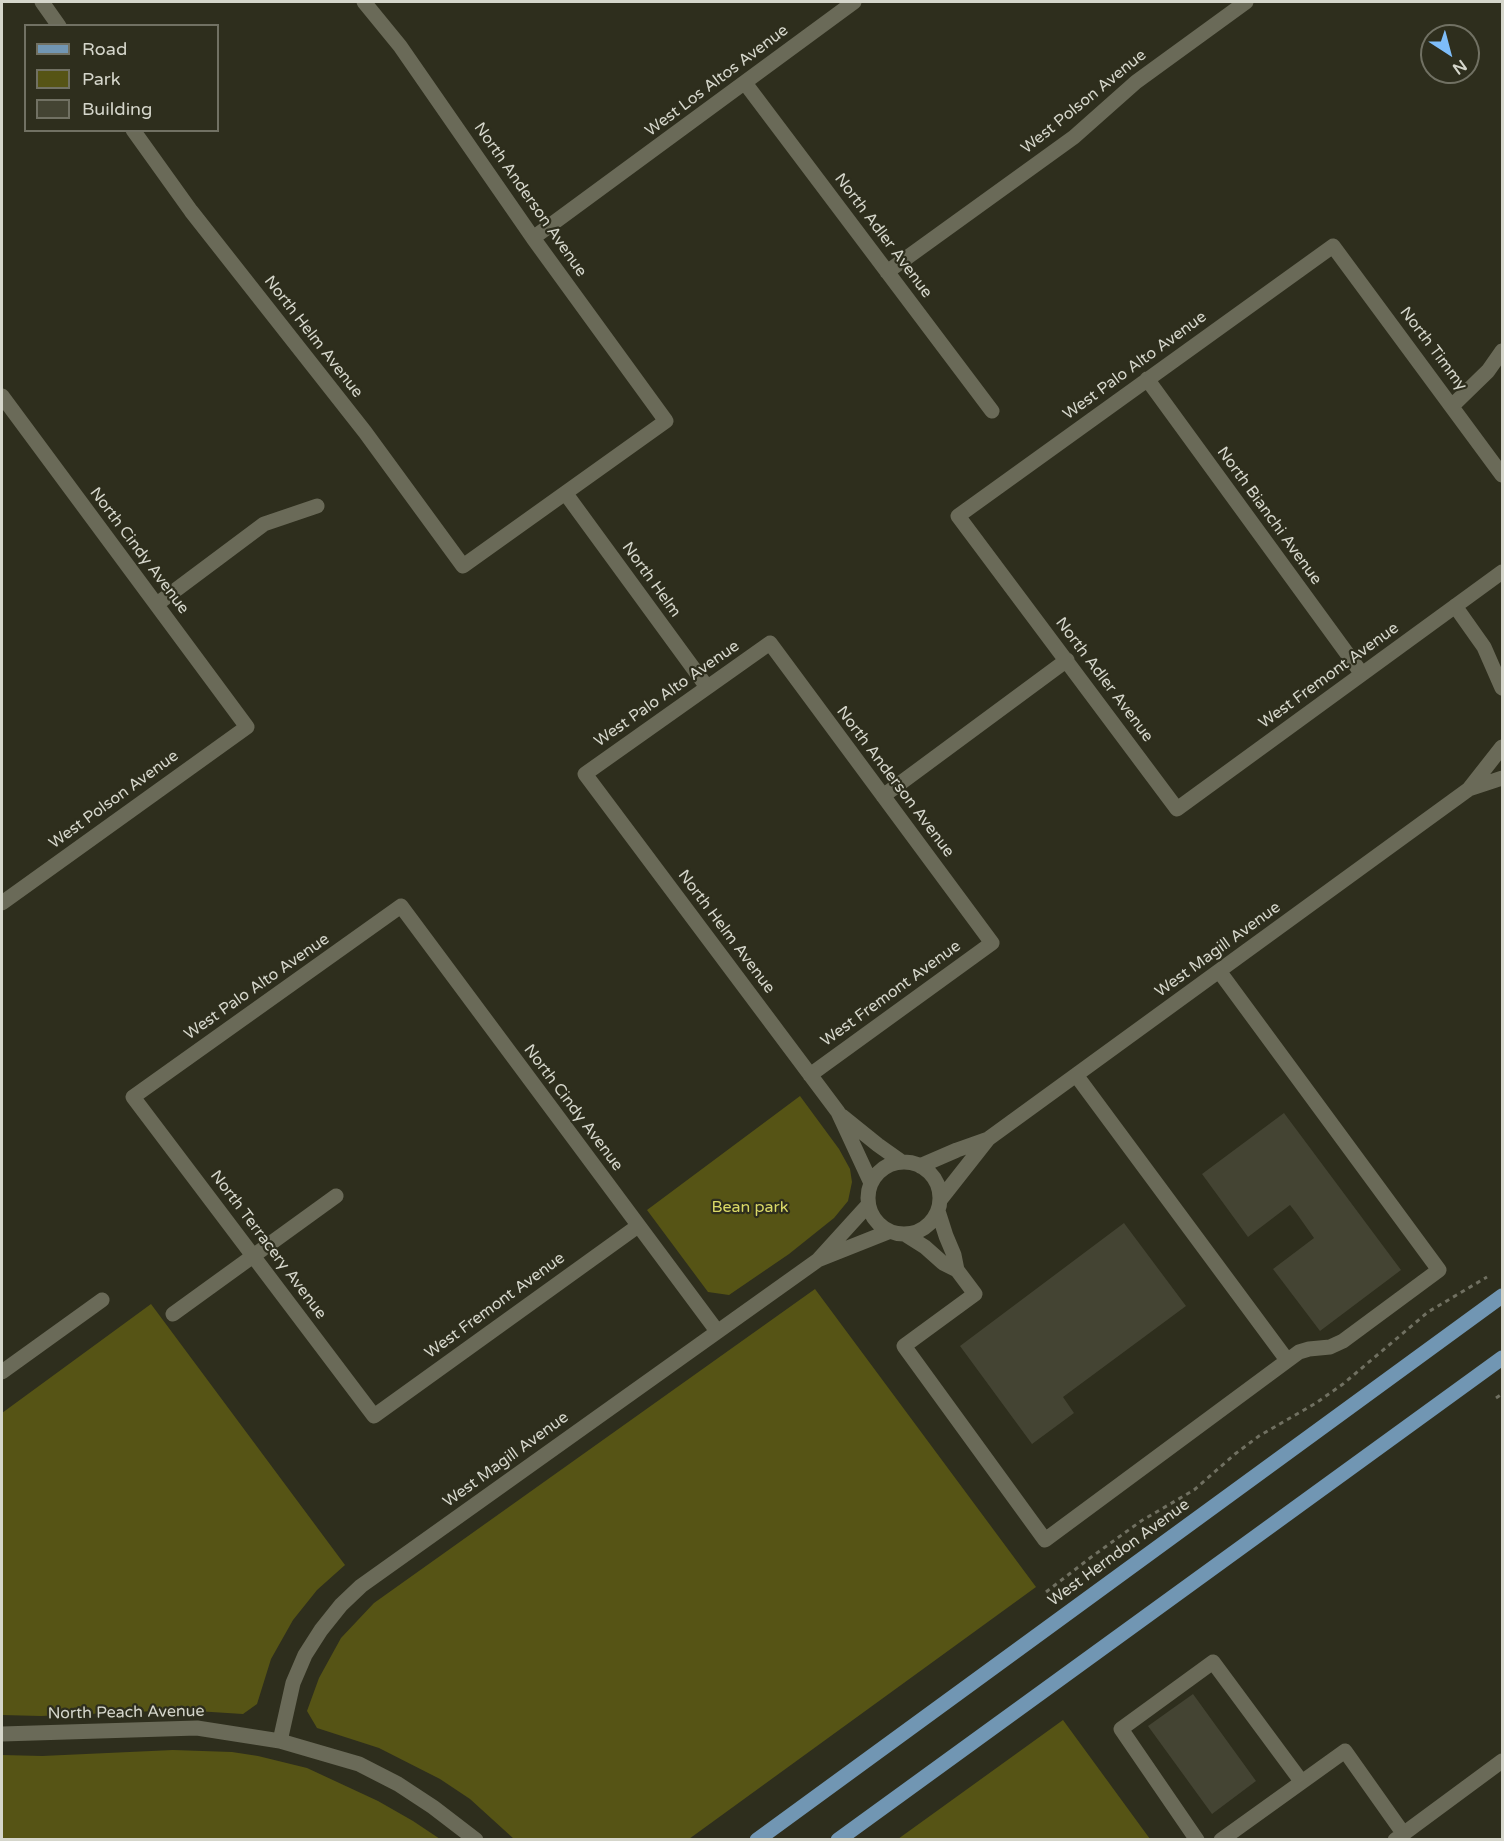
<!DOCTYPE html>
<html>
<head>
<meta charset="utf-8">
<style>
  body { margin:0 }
  #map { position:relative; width:1504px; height:1841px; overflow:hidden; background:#2e2e1d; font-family:"Varela Round",sans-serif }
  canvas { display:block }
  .frame { position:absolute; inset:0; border:3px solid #d5d6cb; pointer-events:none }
  .legend { position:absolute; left:24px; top:24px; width:195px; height:108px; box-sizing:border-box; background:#2e2e1d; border:2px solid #717163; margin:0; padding:8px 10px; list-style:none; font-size:18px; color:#d5d6cb }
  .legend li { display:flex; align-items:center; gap:12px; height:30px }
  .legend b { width:30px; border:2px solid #717163 }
  .north { position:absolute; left:1420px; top:24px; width:60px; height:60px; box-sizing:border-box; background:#2e2e1d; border:2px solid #717163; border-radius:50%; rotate:144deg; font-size:16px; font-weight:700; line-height:24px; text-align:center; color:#d5d6cb }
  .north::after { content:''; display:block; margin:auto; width:21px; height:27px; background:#7ebdf9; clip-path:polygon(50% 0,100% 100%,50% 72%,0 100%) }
</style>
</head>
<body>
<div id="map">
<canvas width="1504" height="1841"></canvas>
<div class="frame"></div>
<ul class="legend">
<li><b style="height:8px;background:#7196b3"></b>Road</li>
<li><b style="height:16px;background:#565415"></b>Park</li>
<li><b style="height:16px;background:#443"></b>Building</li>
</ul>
<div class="north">N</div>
</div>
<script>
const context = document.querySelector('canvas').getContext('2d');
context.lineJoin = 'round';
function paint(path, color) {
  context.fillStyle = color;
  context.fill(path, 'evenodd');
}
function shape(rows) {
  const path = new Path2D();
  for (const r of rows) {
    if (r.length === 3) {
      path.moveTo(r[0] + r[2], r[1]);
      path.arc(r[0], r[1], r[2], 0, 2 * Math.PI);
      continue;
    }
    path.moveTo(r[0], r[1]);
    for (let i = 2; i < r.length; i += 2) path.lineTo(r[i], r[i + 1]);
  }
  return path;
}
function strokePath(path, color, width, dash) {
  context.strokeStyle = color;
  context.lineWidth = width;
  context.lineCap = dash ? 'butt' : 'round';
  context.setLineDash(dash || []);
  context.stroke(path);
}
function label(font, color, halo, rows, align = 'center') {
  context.font = font + ' "Varela Round",sans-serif';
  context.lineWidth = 4.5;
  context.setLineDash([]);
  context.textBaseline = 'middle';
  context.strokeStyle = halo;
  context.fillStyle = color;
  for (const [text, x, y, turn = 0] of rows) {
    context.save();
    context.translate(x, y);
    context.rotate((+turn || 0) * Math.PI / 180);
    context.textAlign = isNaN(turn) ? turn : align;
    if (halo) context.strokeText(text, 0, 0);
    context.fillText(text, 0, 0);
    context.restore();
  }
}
paint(shape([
  [800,1096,839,1149,850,1169,852,1182,848,1201,834,1218,789,1254,729,1295,708,1292,647,1210],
  [815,1289,1036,1587,689,1839,514,1839,470,1799,440,1779,379,1748,317,1728,307,1711,319,1678,341,1638,374,1603],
  [151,1304,345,1565,317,1590,293,1620,271,1659,257,1704,243,1714,180,1710,41,1716,2,1715,2,1413],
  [1063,1720,1150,1839,898,1839],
  [173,1750,232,1752,258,1756,307,1768,378,1801,413,1821,440,1839,2,1839,2,1755,42,1756]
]), '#565415');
paint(shape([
  [1284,1113,1401,1270,1320,1331,1273,1269,1314,1238,1297,1214,1290,1205,1248,1237,1202,1174],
  [1124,1223,1186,1306,1063,1397,1074,1413,1032,1444,960,1346],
  [1193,1694,1256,1781,1212,1814,1148,1726]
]), '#443');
strokePath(shape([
  [1496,1398,1502,1394],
  [1046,1592,1090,1558,1141,1521,1194,1490,1235,1454,1259,1436,1316,1403,1343,1384,1428,1312,1487,1277]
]), '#707061', 3, [4.5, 4.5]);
strokePath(shape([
  [42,2,59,26],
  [745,83,992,411],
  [133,130,191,211,365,432,463,566,666,421,533,238,400,46,364,2],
  [533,238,854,2],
  [887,272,1074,137,1136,82,1246,2],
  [1147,379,1362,674],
  [2,396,247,727,2,903],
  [1452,406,1488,371,1502,351],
  [1502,475,1333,246,958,516,1177,809,1502,572],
  [566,494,707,687],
  [157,604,264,524,317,506],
  [1455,606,1484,647,1502,688],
  [1469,789,1502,778],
  [883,796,1067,660],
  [810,1075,992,943,770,643,585,774,838,1112,871,1183],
  [1076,1075,1287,1360],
  [842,1116,878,1145,902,1162],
  [904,1198,36],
  [920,1166,957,1150,988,1139],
  [940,1200,988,1139,1469,789,1502,747],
  [938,1211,946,1236,954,1255,957,1270,975,1294,904,1346,1045,1540,1299,1352,1309,1349,1330,1347,1343,1341,1439,1270,1219,971],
  [638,1226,374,1416,133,1097,401,906,717,1331],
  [906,1235,925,1247,943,1263,957,1270],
  [820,1259,888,1232],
  [173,1314,336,1196],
  [2,1372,102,1300],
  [2,1734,197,1728,280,1741,359,1764,398,1784,433,1807,476,1840],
  [280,1741,293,1683,305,1655,321,1630,341,1605,361,1586,818,1260,868,1205],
  [1197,1840,1121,1729,1213,1662,1301,1781],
  [1221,1840,1345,1751,1403,1833],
  [1395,1840,1502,1761]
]), '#6a6a58', 15);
strokePath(shape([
  [757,1840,1502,1296],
  [838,1840,1502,1358]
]), '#7196b3', 15);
label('16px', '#d5d6cb', '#2e2e1d', [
  ["West Los Altos Avenue",717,81,-37],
  ["West Polson Avenue",1084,102,-39],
  ["North Anderson Avenue",530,200,55],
  ["North Adler Avenue",883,236,53],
  ["North Helm Avenue",313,337,52],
  ["North Timmy",1433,349,53],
  ["West Palo Alto Avenue",1135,366,-36],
  ["North Bianchi Avenue",1269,516,54],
  ["North Cindy Avenue",139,551,53],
  ["North Helm",651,580,54],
  ["West Fremont Avenue",1329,676,-36],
  ["North Adler Avenue",1104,680,53],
  ["West Palo Alto Avenue",667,694,-35],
  ["North Anderson Avenue",895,782,53],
  ["West Polson Avenue",114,800,-36],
  ["North Helm Avenue",726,932,53],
  ["West Magill Avenue",1218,950,-36],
  ["West Palo Alto Avenue",257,987,-35],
  ["West Fremont Avenue",891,994,-36],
  ["North Cindy Avenue",573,1108,53],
  ["North Terracery Avenue",268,1245,53],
  ["West Fremont Avenue",495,1306,-36],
  ["West Magill Avenue",506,1460,-36],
  ["West Herndon Avenue",1119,1553,-36],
  ["North Peach Avenue",126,1713,-1]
]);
label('16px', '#dad967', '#2e2e1d', [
  ["Bean park",750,1208]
]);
</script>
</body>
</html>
